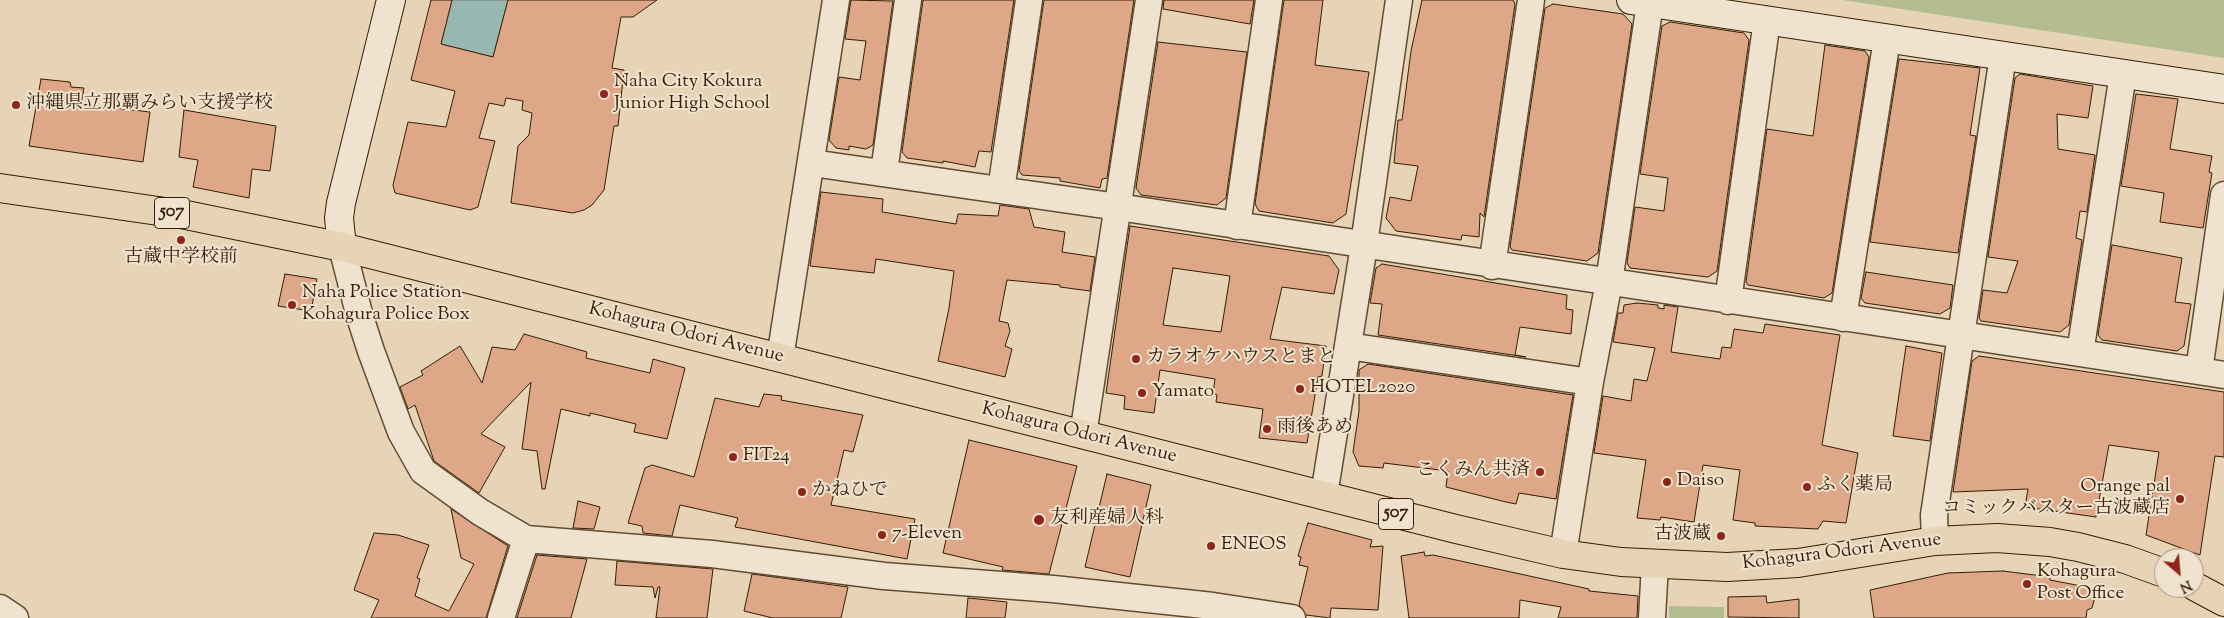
<!DOCTYPE html>
<html>
<head>
<meta charset="utf-8">
<style>
  body { margin:0 }
  #map { position:relative; width:2224px; height:618px; overflow:hidden; background:#e7d4b6; font-family:"Sorts Mill Goudy",serif }
  canvas { display:block }
  .north { position:absolute; left:2154px; top:548px; width:50px; height:50px; box-sizing:border-box; background:#efe3d0; border:1px solid #a5947e; border-radius:50%; rotate:153deg; font-size:14px; font-weight:700; line-height:20px; text-align:center; color:#351e03 }
  .north::after { content:''; display:block; margin:auto; width:18px; height:22px; background:#8f2418; clip-path:polygon(50% 0,100% 100%,50% 72%,0 100%) }
</style>
</head>
<body>
<div id="map">
<canvas width="2224" height="618"></canvas>
<div class="north">N</div>
</div>
<script>
const context = document.querySelector('canvas').getContext('2d');
context.lineJoin = 'round';
function paint(path, color) {
  context.fillStyle = color;
  context.fill(path, 'evenodd');
}
function shape(rows) {
  const path = new Path2D();
  for (const r of rows) {
    path.moveTo(r[0], r[1]);
    for (let i = 2; i < r.length; i += 2) path.lineTo(r[i], r[i + 1]);
  }
  return path;
}
function strokePath(path, color, width, dash) {
  context.strokeStyle = color;
  context.lineWidth = width;
  context.lineCap = dash ? 'butt' : 'round';
  context.setLineDash(dash || []);
  context.stroke(path);
}
function label(font, color, halo, rows, align = 'center') {
  context.font = font + ' "Sorts Mill Goudy","Noto Serif JP",serif';
  context.lineWidth = 4;
  context.setLineDash([]);
  context.textBaseline = 'middle';
  context.strokeStyle = halo;
  context.fillStyle = color;
  for (const [text, x, y, turn = 0] of rows) {
    context.save();
    context.translate(x, y);
    context.rotate((+turn || 0) * Math.PI / 180);
    context.textAlign = isNaN(turn) ? turn : align;
    if (halo) context.strokeText(text, 0, 0);
    context.fillText(text, 0, 0);
    context.restore();
  }
}
paint(shape([
  [1842,0,2224,0,2224,58],
  [1669,606,1724,607,1724,618,1669,618]
]), '#b3bd90');
const water = shape([
  [452,0,508,0,493,57,441,44,452,0]
]);
paint(water, '#97b8b0');
strokePath(water, '#707a6b', 1);
const building = shape([
  [431,0,452,0,441,44,493,57,508,0,657,0,633,17,621,17,612,68,624,70,618,126,614,126,604,190,592,205,584,210,573,213,511,203,518,146,529,135,532,113,522,110,523,101,506,98,504,106,489,103,479,138,495,141,478,207,470,210,395,193,393,185,408,122,446,127,455,91,411,80,431,0],
  [851,0,893,1,873,145,866,149,849,146,849,150,836,148,829,140,839,77,860,80,866,41,845,39,851,0],
  [923,0,1014,0,991,152,979,151,975,167,943,161,943,163,907,158,902,152,923,0],
  [1044,0,1134,0,1107,178,1102,179,1100,188,1060,181,1060,178,1022,175,1019,171,1044,0],
  [1164,0,1254,0,1250,24,1163,9,1164,0],
  [1284,0,1323,0,1315,65,1369,72,1346,214,1333,223,1259,211,1255,204,1284,0],
  [1422,0,1513,0,1515,4,1484,217,1480,213,1479,237,1462,235,1461,240,1396,231,1386,218,1390,197,1411,201,1418,166,1394,163,1398,120,1402,120,1411,51,1422,0],
  [1553,4,1623,14,1632,24,1598,253,1587,261,1512,250,1510,247,1545,8,1553,4],
  [1670,22,1744,33,1749,40,1717,271,1708,277,1630,268,1627,263,1635,207,1664,211,1668,178,1640,174,1662,26,1670,22],
  [1158,42,1247,52,1226,198,1217,205,1141,195,1136,188,1158,42],
  [1825,45,1865,51,1869,57,1832,293,1824,298,1748,285,1746,282,1767,129,1813,136,1825,45],
  [1899,59,1980,68,1970,135,1976,136,1958,253,1870,242,1899,59],
  [2020,74,2093,86,2088,118,2057,114,2058,149,2095,155,2087,212,2080,211,2076,238,2082,240,2069,325,2060,332,1981,321,1979,318,1983,290,2007,293,2018,261,1988,257,2015,78,2020,74],
  [41,79,70,82,71,87,84,88,81,104,150,112,143,162,29,146,41,79],
  [2136,94,2178,99,2170,149,2212,156,2209,172,2212,173,2203,228,2160,222,2164,193,2121,186,2136,94],
  [184,110,276,126,270,171,252,169,249,198,193,187,198,160,179,157,184,110],
  [821,192,883,199,882,212,956,224,958,214,998,216,1000,205,1029,209,1034,227,1065,232,1062,252,1095,257,1090,291,1060,287,1060,285,1007,280,999,321,1008,323,1010,331,1005,346,1012,349,1005,377,938,361,949,308,954,271,876,259,874,273,810,266,821,192],
  [1130,226,1329,256,1339,270,1334,294,1282,287,1270,339,1326,346,1322,376,1318,377,1307,443,1259,438,1263,409,1216,402,1217,395,1213,393,1215,379,1160,370,1154,413,1124,409,1125,396,1106,393,1130,226],
  [1173,268,1230,276,1221,332,1163,325,1173,268],
  [2112,245,2182,258,2175,302,2191,304,2184,346,2177,351,2102,340,2098,335,2112,245],
  [1382,264,1567,295,1566,309,1573,310,1571,334,1520,327,1515,355,1526,357,1378,335,1382,304,1370,303,1376,268,1382,264],
  [1866,272,1953,285,1950,308,1940,314,1865,303,1861,298,1866,272],
  [285,274,317,279,311,311,278,306,285,274],
  [1637,303,1658,305,1658,308,1664,309,1664,305,1678,307,1671,352,1720,359,1722,347,1731,348,1734,329,1763,333,1765,324,1840,335,1822,445,1858,453,1846,523,1823,521,1818,529,1755,526,1755,523,1733,520,1740,470,1703,465,1694,522,1661,517,1660,520,1637,518,1646,460,1594,453,1603,396,1631,401,1634,379,1647,381,1655,348,1613,342,1618,313,1623,313,1624,305,1637,303],
  [524,334,587,352,586,358,650,373,653,359,685,368,667,439,634,432,636,424,590,413,590,416,561,409,545,489,542,489,537,451,522,449,531,382,481,434,505,447,479,493,434,461,415,405,408,409,400,387,423,375,421,371,460,346,482,383,492,347,515,350,524,334],
  [1906,346,1942,353,1930,441,1893,436,1906,346],
  [1979,356,2224,392,2224,457,2215,456,2200,555,2146,535,2159,452,2109,445,2096,517,2025,507,2028,489,1953,492,1972,361,1979,356],
  [1368,364,1573,395,1556,499,1519,493,1516,504,1506,502,1446,487,1448,471,1384,463,1383,468,1359,466,1353,452,1359,411,1359,370,1368,364],
  [764,394,782,396,781,400,863,415,853,452,844,450,831,505,915,519,907,559,735,527,738,518,680,505,672,536,643,533,642,526,628,523,645,468,652,465,694,477,715,398,759,407,764,394],
  [969,440,1077,466,1049,574,1002,570,1003,567,943,553,969,440],
  [1107,474,1151,485,1130,577,1085,567,1107,474],
  [578,501,600,507,594,529,573,528,578,501],
  [451,509,508,546,486,618,371,618,379,600,354,590,374,533,398,535,429,545,417,578,420,579,415,596,449,611,474,564,461,558,451,509],
  [1308,523,1372,540,1370,547,1383,546,1378,610,1331,608,1330,618,1306,615,1299,605,1308,567,1299,565,1301,557,1298,556,1308,523],
  [1424,552,1425,556,1433,555,1589,589,1589,591,1638,596,1637,618,1558,618,1561,607,1520,600,1519,618,1409,618,1401,556,1424,552],
  [537,555,587,559,571,618,517,618,537,555],
  [617,561,713,569,707,618,656,618,660,587,658,587,655,598,653,587,615,585,617,561],
  [2003,571,2050,577,2050,580,2097,589,2092,608,2087,610,2086,618,1874,618,1870,590,1948,573,2003,571],
  [752,574,848,587,841,618,773,618,744,611,752,574],
  [1766,596,1767,603,1799,599,1799,618,1728,617,1728,597,1766,596],
  [968,598,1007,602,1005,618,966,618,968,598]
]);
paint(building, '#dda788');
strokePath(building, '#351e03', 1);
const street = shape([
  [812,163,1118,207,2224,375],
  [884,172,908,0],
  [1001,190,1029,0],
  [1237,226,1269,0],
  [342,247,360,317,371,351,401,432,423,471,480,512,526,539,712,554,884,576,1053,589,1213,606,1292,618],
  [1492,266,1531,0],
  [1728,301,1767,20],
  [1843,318,1887,39],
  [1348,346,1590,382],
  [2080,353,2123,74],
  [780,358,836,0],
  [2199,371,2224,195],
  [1083,435,1149,0],
  [1324,495,1362,258,1399,0],
  [1935,541,1934,515,2003,56],
  [1563,554,1590,382,1609,282,1650,3],
  [0,608,15,618],
  [501,618,526,539],
  [1652,618,1655,564]
]);
const secondary = shape([
  [1631,0,2224,89],
  [342,247,339,218,341,203,391,0]
]);
const highway = shape([
  [0,188,186,215,342,247,1456,529,1563,554,1621,562,1727,567,1798,563,1935,541,1997,538,2050,542,2078,547,2125,559,2164,573],
  [2194,586,2224,602]
]);
strokePath(street, '#624c30', 29);
strokePath(secondary, '#351e03', 30);
strokePath(highway, '#351e03', 30);
strokePath(street, '#efe3d0', 26);
strokePath(secondary, '#efe3d0', 28);
strokePath(highway, '#e7d4b6', 28);
for (const [x, y, r, color] of [
  [604,94,5,"#8f2418"],
  [16,105,5,"#8f2418"],
  [181,240,5,"#8f2418"],
  [292,305,5,"#8f2418"],
  [1136,359,5,"#8f2418"],
  [1300,389,5,"#8f2418"],
  [1142,393,5,"#8f2418"],
  [1267,429,5,"#8f2418"],
  [733,457,5,"#8f2418"],
  [1540,472,5,"#8f2418"],
  [1667,482,5,"#8f2418"],
  [1807,487,5,"#8f2418"],
  [802,492,5,"#8f2418"],
  [2180,499,5,"#8f2418"],
  [1039,520,6,"#8f2418"],
  [882,535,5,"#8f2418"],
  [1721,536,5,"#8f2418"],
  [1211,546,5,"#8f2418"],
  [2027,584,5,"#8f2418"]
]) {
  const dot = new Path2D();
  dot.arc(x, y, r, 0, 2 * Math.PI);
  context.fillStyle = color;
  context.fill(dot);
  strokePath(dot, '#efe3d0', 2);
}
for (const [x, y, w] of [
  [172,213,35],
  [1396,514,35]
]) {
  const box = new Path2D();
  box.roundRect(x - w / 2, y - 15.5, w, 31, 4);
  context.fillStyle = '#efe3d0';
  context.fill(box);
  strokePath(box, '#351e03', 1);
}
label('bold 18px', '#351e03', null, [
  ["507",172,213],
  ["507",1396,514]
]);
label('19px', '#351e03', '#efe3d0', [
  ["Naha City Kokura",614,83],
  ["Junior High School",614,105],
  ["沖縄県立那覇みらい支援学校",26,105],
  ["古蔵中学校前",181,259,"center"],
  ["Naha Police Station",302,294],
  ["Kohagura Police Box",302,316],
  ["カラオケハウスとまと",1146,359],
  ["HOTEL2020",1310,389],
  ["Yamato",1152,393],
  ["雨後あめ",1277,429],
  ["FIT24",743,457],
  ["こくみん共済",1530,472,"right"],
  ["Daiso",1677,482],
  ["ふく薬局",1817,487],
  ["Orange pal",2170,488,"right"],
  ["コミックバスター古波蔵店",2170,510,"right"],
  ["かねひで",812,492],
  ["友利産婦人科",1050,520],
  ["7-Eleven",892,535],
  ["古波蔵",1711,536,"right"],
  ["ENEOS",1221,546],
  ["Kohagura",2037,573],
  ["Post Office",2037,595]
], 'left');
label('19px', '#351e03', '#efe3d0', [
  ["Kohagura Odori Avenue",686,334,14],
  ["Kohagura Odori Avenue",1079,434,14],
  ["Kohagura Odori Avenue",1842,553,-7]
]);
</script>
</body>
</html>
